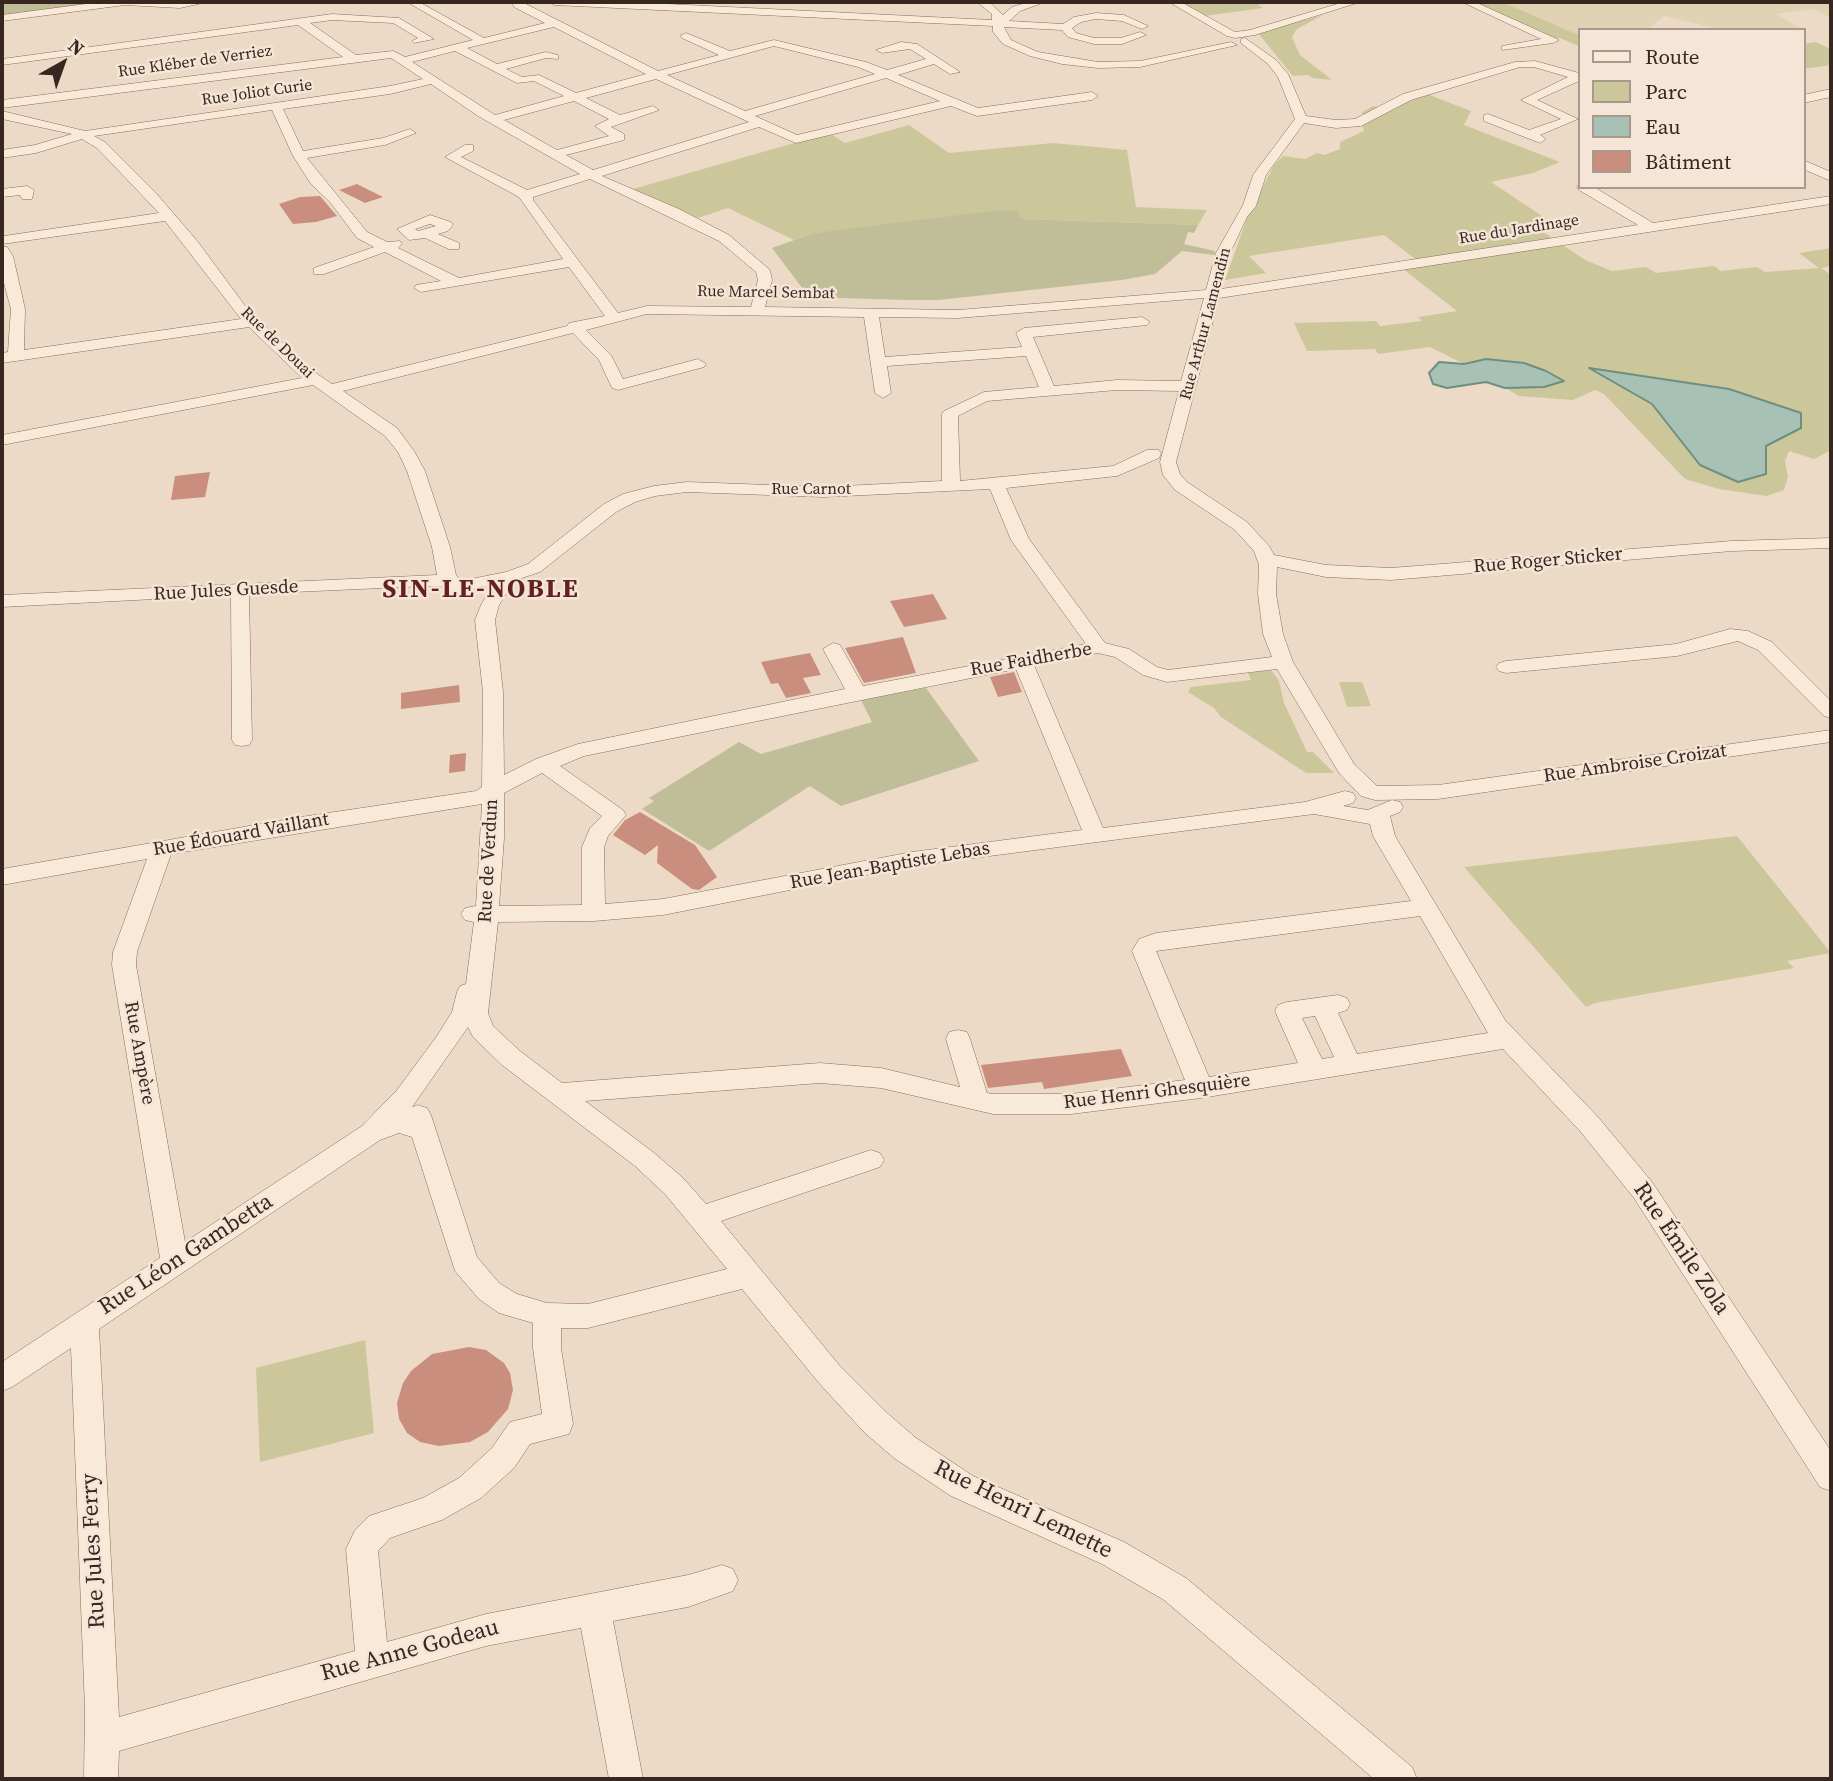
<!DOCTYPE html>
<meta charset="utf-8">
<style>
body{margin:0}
#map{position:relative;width:1833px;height:1781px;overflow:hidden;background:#eddac6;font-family:"Source Serif 4",serif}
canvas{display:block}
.frame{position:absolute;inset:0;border:4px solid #382720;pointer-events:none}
.legend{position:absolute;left:1578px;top:28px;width:228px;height:161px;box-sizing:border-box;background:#f4e5d6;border:2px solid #a9998d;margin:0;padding:9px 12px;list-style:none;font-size:21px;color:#382720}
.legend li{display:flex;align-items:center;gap:14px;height:35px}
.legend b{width:35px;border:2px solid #a9998d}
.north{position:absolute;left:28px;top:28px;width:70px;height:70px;-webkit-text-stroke:5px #f4e5d6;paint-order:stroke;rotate:40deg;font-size:19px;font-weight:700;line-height:28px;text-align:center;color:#382720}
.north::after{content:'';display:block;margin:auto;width:24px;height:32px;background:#382720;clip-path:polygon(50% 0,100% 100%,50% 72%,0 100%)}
</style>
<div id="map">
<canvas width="1833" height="1781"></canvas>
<div class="frame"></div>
<ul class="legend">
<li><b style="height:9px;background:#f8e9d9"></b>Route</li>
<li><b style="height:19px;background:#cbc79a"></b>Parc</li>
<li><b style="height:19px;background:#a7c1b4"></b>Eau</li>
<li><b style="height:19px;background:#c98e7e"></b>Bâtiment</li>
</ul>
<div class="north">N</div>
</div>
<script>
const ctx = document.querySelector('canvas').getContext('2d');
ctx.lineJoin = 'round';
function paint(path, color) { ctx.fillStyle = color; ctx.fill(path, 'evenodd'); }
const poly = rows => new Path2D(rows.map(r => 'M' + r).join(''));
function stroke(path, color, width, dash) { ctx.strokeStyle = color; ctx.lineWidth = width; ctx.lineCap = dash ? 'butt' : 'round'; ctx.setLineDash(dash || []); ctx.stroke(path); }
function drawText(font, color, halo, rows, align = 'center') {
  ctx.font = font + ' "Source Serif 4",serif'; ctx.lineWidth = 5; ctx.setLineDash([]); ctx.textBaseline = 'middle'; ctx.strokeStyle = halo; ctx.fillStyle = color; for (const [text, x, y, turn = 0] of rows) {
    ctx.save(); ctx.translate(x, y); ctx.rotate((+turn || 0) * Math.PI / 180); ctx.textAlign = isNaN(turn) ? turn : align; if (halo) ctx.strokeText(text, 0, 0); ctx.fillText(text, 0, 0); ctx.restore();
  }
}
paint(poly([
 [1502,2,1831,2,1831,18,1814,9,1776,14,1803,30,1721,30,1664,16,1646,30,1579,30,1579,35]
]), '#e2d2b4');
paint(poly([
 [1179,2,1277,2,1258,5,1263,8,1204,16],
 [1473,2,1502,2,1579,35,1579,46,1560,38,1556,38],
 [1323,15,1297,29,1292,37,1300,55,1332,80,1313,78,1308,75,1293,76,1258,33],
 [1815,42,1831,49,1831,65,1803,69,1803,44],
 [1419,91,1471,111,1464,125,1560,162,1533,173,1491,182,1557,226,1539,229,1585,260,1612,271,1646,267,1656,273,1714,266,1721,271,1757,267,1765,272,1819,268,1799,253,1831,248,1831,266,1821,268,1831,275,1831,450,1814,459,1789,451,1785,461,1788,476,1784,490,1767,496,1719,489,1685,479,1604,394,1595,390,1573,400,1519,396,1505,388,1544,387,1563,380,1546,371,1524,363,1486,359,1464,364,1430,347,1378,354,1375,349,1307,351,1294,323,1376,321,1380,326,1422,321,1418,317,1457,311,1403,269,1424,266,1384,235,1249,256,1266,273,1225,280,1247,218,1274,165,1283,156,1305,159,1317,153,1324,155,1340,149,1340,142,1364,131,1362,124,1370,119,1361,113,1373,106,1381,108],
 [1652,404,1738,482,1700,465],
 [909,125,949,153,1053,143,1127,150,1136,207,1207,210,1198,225,1022,219,1018,212,814,233,794,240,728,208,698,218,633,189,829,133,845,143],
 [1271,670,1279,681,1284,703,1307,752,1313,752,1334,773,1306,773,1221,717,1214,708,1188,692,1191,687,1251,680,1248,673],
 [1339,682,1362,682,1371,706,1347,707],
 [1737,836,1831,953,1787,961,1794,968,1595,1003,1586,1007,1464,867],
 [365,1340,374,1433,260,1462,256,1368]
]), '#cbc79a');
paint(poly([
 [2,2,107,2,2,17],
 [1001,210,1018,212,1022,219,1198,225,1194,233,1188,232,1184,244,1215,251,1214,255,1182,251,1155,274,1122,280,939,300,905,300,809,297,772,248,814,233],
 [926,688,979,761,841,806,810,786,709,851,642,809,654,801,649,798,739,742,761,754,872,722,861,700]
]), '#c0bd99');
const water = poly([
 [1486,359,1524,363,1546,371,1564,381,1544,387,1505,388,1486,382,1447,388,1433,384,1429,373,1439,362,1464,364,1486,359],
 [1589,368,1729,389,1801,413,1801,428,1766,446,1766,474,1738,482,1700,465,1652,404,1589,368]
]);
paint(water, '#a7c1b4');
stroke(water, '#6e8f80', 2);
paint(poly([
 [357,184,383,197,365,203,339,190],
 [320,196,337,216,316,222,293,224,279,204,300,197],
 [210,472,205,497,171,500,175,476],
 [933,594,947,619,904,627,890,601],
 [903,637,916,673,864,683,845,648],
 [810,653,821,675,803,678,811,693,786,698,778,683,771,684,761,662],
 [1014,672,1022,692,998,697,990,677],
 [459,685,460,702,401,709,401,693],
 [466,753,465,771,449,773,450,755],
 [640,812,695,845,717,877,699,890,692,889,657,863,658,845,645,855,613,835,625,820],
 [1121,1049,1132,1076,1044,1089,1042,1082,988,1088,981,1065],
 [469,1347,486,1350,504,1363,510,1373,513,1390,508,1409,488,1432,470,1442,439,1446,420,1442,407,1433,399,1419,397,1403,403,1383,411,1371,432,1354]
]), '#c98e7e');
const minor = poly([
 [101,2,207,2,180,8,125,5,2,21,2,15,101,2],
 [407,2,419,2,484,38,545,23,514,7,512,2,522,2,658,71,719,55,682,38,680,36,686,33,730,51,774,40,866,62,887,70,926,59,910,49,882,53,876,50,901,42,917,44,960,72,950,74,934,64,898,75,978,108,1092,92,1098,96,1092,100,977,116,951,106,796,143,759,127,602,176,679,209,729,235,770,270,772,280,765,307,958,310,1206,290,1216,253,1243,205,1253,175,1295,119,1278,77,1268,64,1241,43,1241,39,1245,38,1276,60,1288,74,1306,116,1336,120,1355,119,1403,94,1515,62,1535,61,1579,73,1579,81,1537,100,1578,119,1540,135,1546,139,1540,143,1484,121,1484,115,1488,114,1529,130,1561,119,1521,100,1568,77,1534,67,1520,67,1411,100,1361,126,1336,128,1304,123,1266,175,1256,206,1247,217,1230,253,1221,289,1638,225,1579,190,1577,187,1579,184,1579,187,1594,187,1653,223,1831,196,1831,204,1219,298,1176,462,1180,474,1187,482,1247,522,1269,546,1274,555,1326,565,1391,568,1732,541,1831,538,1831,548,1732,551,1391,580,1326,577,1277,567,1276,594,1283,634,1293,662,1354,764,1377,786,1438,785,1831,730,1831,742,1438,799,1375,800,1361,796,1339,773,1277,669,1167,682,1143,675,1115,657,1098,653,1034,665,1103,828,1305,802,1345,791,1353,793,1356,798,1353,803,1343,806,1368,810,1392,800,1400,802,1403,807,1400,812,1390,816,1395,836,1505,1020,1598,1117,1652,1182,1831,1451,1831,1491,1820,1487,1634,1198,1580,1131,1503,1049,1201,1098,1071,1114,993,1114,881,1088,820,1083,585,1101,653,1152,683,1178,706,1204,871,1150,880,1153,884,1160,880,1167,721,1221,839,1365,887,1413,916,1438,973,1476,1124,1542,1186,1578,1412,1767,1417,1779,1374,1779,1164,1600,1102,1564,951,1496,894,1458,865,1433,819,1383,742,1289,588,1328,561,1328,561,1348,573,1424,569,1434,530,1444,514,1468,481,1498,442,1520,390,1538,378,1551,387,1642,486,1614,688,1575,722,1565,733,1569,738,1580,733,1591,688,1607,613,1621,643,1779,609,1779,581,1628,486,1646,119,1751,118,1779,84,1779,85,1709,71,1348,12,1387,2,1391,2,1362,160,1258,112,965,113,952,147,859,2,885,2,869,301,817,476,791,482,787,483,692,475,620,481,605,491,588,483,586,475,588,469,596,462,598,455,596,447,587,427,586,249,594,252,740,249,745,242,746,235,745,232,740,231,595,2,607,2,595,437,575,432,547,407,471,398,452,385,436,313,385,2,445,2,435,302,378,249,327,2,363,2,353,8,352,11,309,2,276,2,246,7,247,13,256,25,309,24,350,241,319,165,221,2,244,4,236,159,213,97,148,82,139,36,153,2,158,2,150,35,145,72,134,2,119,2,111,85,131,390,86,423,79,391,58,2,108,2,100,343,57,298,25,2,65,2,59,332,14,399,18,434,39,414,43,412,41,418,38,393,23,332,20,310,23,356,55,393,51,405,57,473,40,407,2],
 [554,27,642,72,646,74,576,93,539,75,522,77,506,69,546,58,558,59,558,55,546,52,497,64,467,48,554,27],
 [774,46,858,67,875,74,745,111,667,75,774,46],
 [455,51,517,83,534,81,564,96,495,115,412,62,455,51],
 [886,78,940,101,797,135,755,116,886,78],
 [656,79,749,122,593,170,566,155,624,140,624,134,611,127,659,110,653,106,620,115,586,98,656,79],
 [431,84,478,116,580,174,527,190,461,157,473,151,473,145,465,145,445,157,519,197,563,259,459,278,398,248,402,244,400,241,387,242,367,232,307,158,385,145,416,133,410,129,383,138,303,151,283,109,390,94,431,84],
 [574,101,609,119,595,126,609,136,557,150,504,120,574,101],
 [272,110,293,156,311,184,330,202,357,238,374,247,314,268,314,274,324,274,385,252,441,281,416,285,414,288,421,292,569,267,605,316,569,323,567,326,332,384,307,367,246,307,198,242,156,193,105,142,94,136,272,110],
 [590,179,719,241,756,272,758,280,751,307,647,306,618,313,533,200,533,197,590,179],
 [1204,298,1181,381,1117,380,1054,386,1033,337,1147,325,1150,322,1142,317,1024,328,1016,333,1022,347,885,357,879,317,958,318,1204,298],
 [647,314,864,317,875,393,883,398,891,393,887,366,1026,356,1039,387,984,392,944,411,942,414,942,481,824,487,687,482,654,486,623,494,604,504,528,564,506,572,461,581,456,575,450,547,425,471,414,451,397,428,343,391,573,333,599,360,612,388,618,390,704,367,706,364,698,359,623,379,611,355,586,330,647,314],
 [1117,390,1179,391,1160,462,1163,475,1175,490,1235,530,1254,551,1259,565,1258,594,1263,634,1272,657,1168,670,1157,667,1129,649,1105,643,1029,539,1006,488,1117,476,1159,458,1161,454,1159,450,1147,450,1113,466,960,481,958,416,987,401,1117,390],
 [990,489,1011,540,1086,644,863,686,840,645,833,643,823,649,845,689,578,744,536,759,504,775,503,692,495,620,499,605,510,588,507,583,540,572,616,512,635,502,655,496,687,492,824,497,990,489],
 [1016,669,1082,830,912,852,663,899,605,904,604,847,608,836,626,815,623,810,560,766,584,756,1016,669],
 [542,773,602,816,590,828,582,847,582,905,499,906,504,838,504,793,542,773],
 [482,804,476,906,465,908,461,914,465,920,474,922,466,984,460,986,457,992,452,1012,437,1036,397,1090,362,1126,185,1242,136,965,137,952,171,854,482,804],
 [1314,814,1370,824,1373,836,1411,901,1156,933,1139,939,1132,951,1185,1080,1071,1094,993,1094,987,1093,970,1039,967,1032,958,1030,949,1032,946,1039,960,1087,881,1068,820,1063,562,1083,520,1051,493,1026,488,1013,498,922,594,921,663,915,912,866,1314,814],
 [1420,916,1488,1033,1357,1054,1338,1013,1347,1010,1350,1004,1347,998,1338,995,1287,1002,1278,1005,1275,1011,1298,1063,1209,1077,1156,951,1420,916],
 [1315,1016,1334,1057,1322,1059,1302,1018,1315,1016],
 [468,1027,473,1037,502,1065,635,1166,665,1194,727,1269,588,1304,547,1303,517,1294,499,1283,477,1257,431,1115,427,1108,418,1105,412,1107,468,1027],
 [399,1133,412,1137,455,1271,479,1299,499,1313,533,1323,533,1348,542,1414,510,1422,492,1448,459,1478,423,1498,369,1516,355,1530,346,1549,355,1651,119,1717,99,1329,380,1140,399,1133],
 [549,2,627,2,992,20,992,14,977,2,989,2,1003,15,1012,7,1029,2,1045,2,1020,11,1009,21,1063,24,1074,17,1096,13,1124,15,1148,26,1142,29,1122,21,1096,19,1081,22,1072,28,1076,33,1094,38,1121,38,1140,32,1146,35,1122,44,1094,44,1068,37,1062,30,1004,27,1011,40,1038,52,1098,62,1140,61,1231,42,1237,45,1140,67,1098,68,1062,64,1030,56,1003,44,993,32,993,26,554,5,549,2],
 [1169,2,1181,2,1235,32,1250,30,1344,2,1360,2,1255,35,1235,38,1227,36,1169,2],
 [1462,2,1475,2,1559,40,1553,43,1502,50,1502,46,1541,39,1462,2],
 [1831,89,1831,97,1803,103,1803,95,1831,89],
 [1803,160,1831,172,1831,181,1803,169,1803,160],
 [27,186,34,190,32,199,22,199,20,195,2,197,2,189,27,186],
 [430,215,451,222,453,225,448,231,438,234,459,243,459,249,449,249,425,238,409,240,397,229,430,215],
 [430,224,436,226,418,231,415,229,430,224],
 [1730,629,1748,631,1772,642,1831,701,1831,718,1824,716,1758,650,1738,641,1677,656,1506,673,1499,671,1496,667,1499,663,1506,661,1676,644,1730,629]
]);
stroke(minor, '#886b5c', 1);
paint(minor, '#f8e9d9');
drawText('16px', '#382720', '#f4e5d6', [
 ["Rue Kléber de Verriez",195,62,-8],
 ["Rue Joliot Curie",257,93,-8],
 ["Rue du Jardinage",1519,230,-9],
 ["Rue Marcel Sembat",766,293,1],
 ["Rue Arthur Lamendin",1206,324,-75],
 ["Rue de Douai",277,343,44],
 ["Rue Carnot",811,490]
]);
drawText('19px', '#382720', '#f4e5d6', [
 ["Rue Roger Sticker",1548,561,-5],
 ["Rue Jules Guesde",226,591,-3],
 ["Rue Faidherbe",1031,660,-10],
 ["Rue Ambroise Croizat",1635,764,-8],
 ["Rue Édouard Vaillant",241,835,-10],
 ["Rue de Verdun",489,861,-87],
 ["Rue Jean-Baptiste Lebas",890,866,-10],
 ["Rue Ampère",139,1053,80],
 ["Rue Henri Ghesquière",1157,1092,-7]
]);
drawText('23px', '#382720', '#f4e5d6', [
 ["Rue Émile Zola",1681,1249,56],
 ["Rue Léon Gambetta",186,1255,-33],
 ["Rue Henri Lemette",1023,1510,26],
 ["Rue Jules Ferry",94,1551,-93],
 ["Rue Anne Godeau",410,1651,-15]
]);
ctx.letterSpacing = '2px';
drawText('bold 26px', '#632121', '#f4e5d6', [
 ["SIN-LE-NOBLE",481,590]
]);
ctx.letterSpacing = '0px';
</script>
